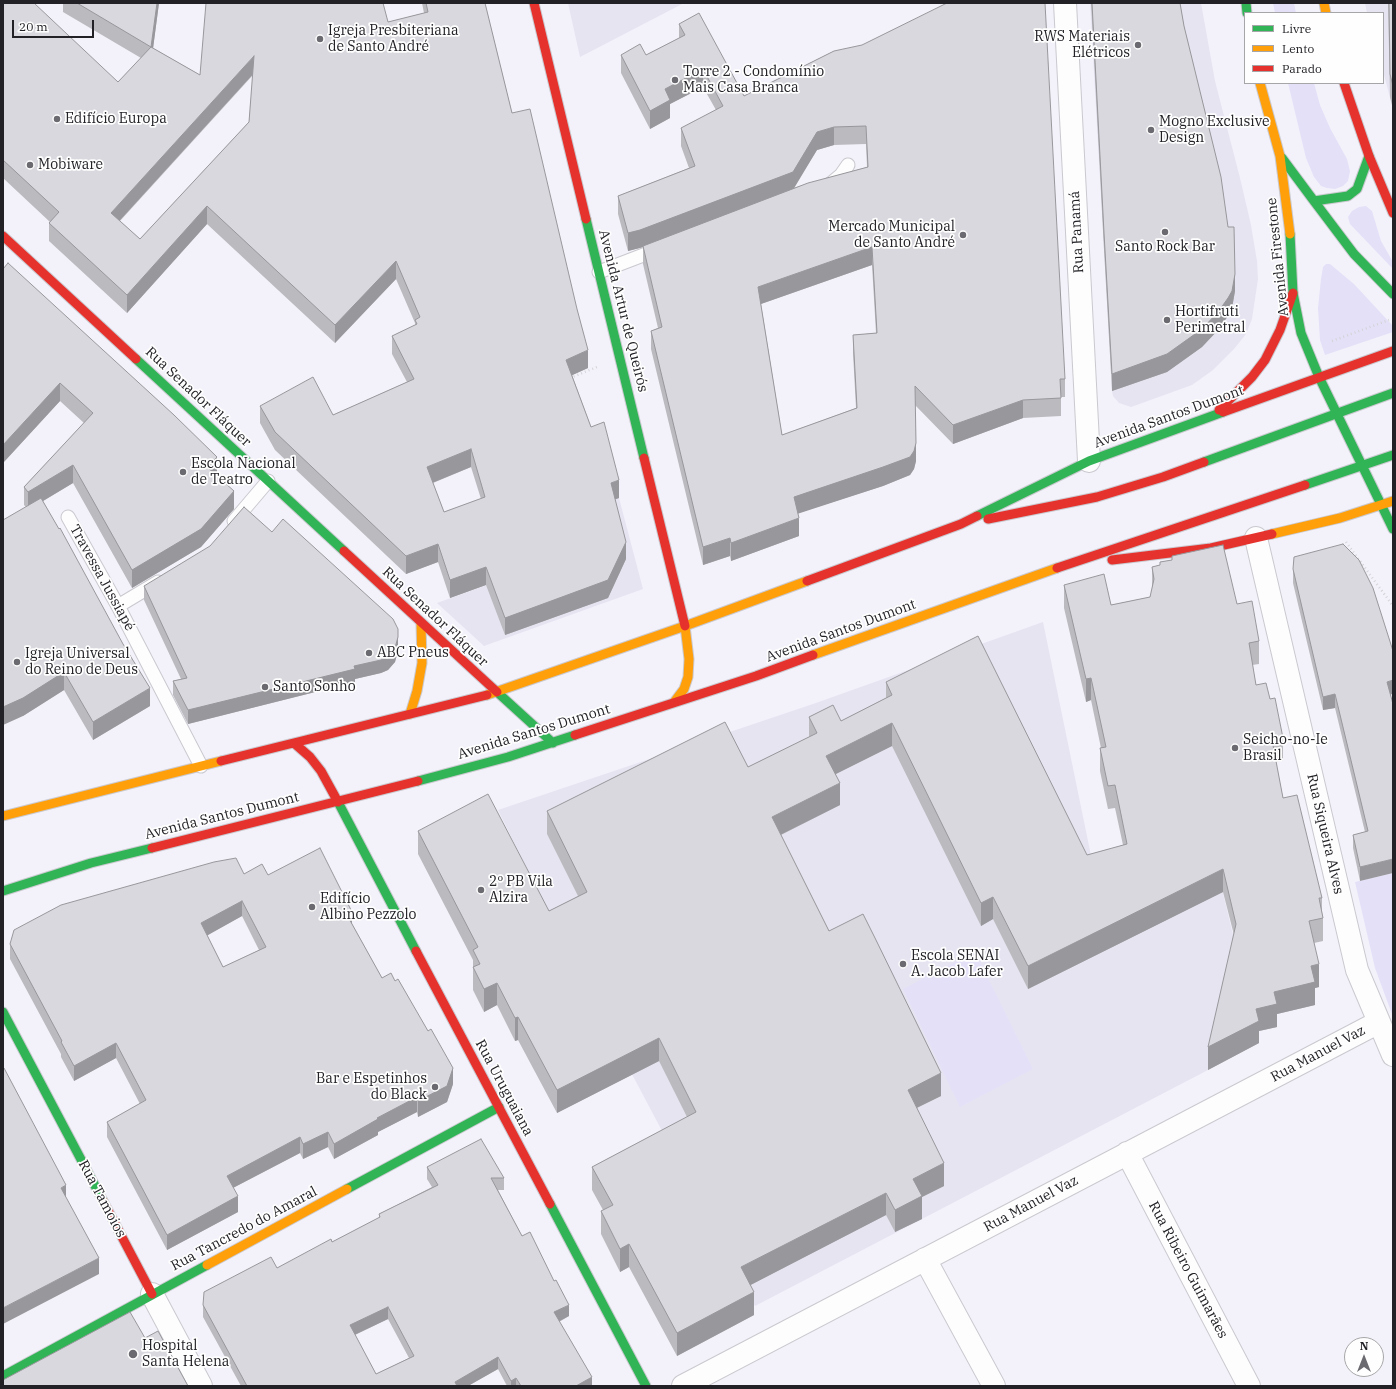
<!DOCTYPE html>
<meta charset="utf-8">
<style>
body{margin:0}
#map{position:relative;width:1396px;height:1389px;overflow:hidden;background:#f3f2fa;font-family:"IBM Plex Serif",serif}
canvas{display:block}
.frame{position:absolute;inset:0;border:4px solid #222126;pointer-events:none}
.legend{position:absolute;left:1244px;top:12px;width:140px;height:72px;box-sizing:border-box;background:#fefefe;border:1px solid #a6a6a8;margin:0;padding:5px 7px;list-style:none;font-size:12px;color:#222126}
.legend li{display:flex;align-items:center;gap:8px;height:20px}
.legend b{width:20px;border:1px solid #a6a6a8}
.north{position:absolute;left:1344px;top:1337px;width:40px;height:40px;box-sizing:border-box;background:#fefefe;border:1px solid #a6a6a8;border-radius:50%;rotate:0deg;font-size:11px;font-weight:700;line-height:16px;text-align:center;color:#222126}
.north::after{content:'';display:block;margin:auto;width:14px;height:18px;background:#6b6a70;clip-path:polygon(50% 0,100% 100%,50% 72%,0 100%)}
.scale{position:absolute;left:12px;top:20px;width:82px;height:18px;box-sizing:border-box;border:2px solid #222126;border-top:0;padding-left:5px;font-size:12px;line-height:14px;white-space:nowrap;color:#222126;-webkit-text-stroke:3px #fefefe;paint-order:stroke}
</style>
<div id="map">
<canvas width="1396" height="1389"></canvas>
<div class="frame"></div>
<ul class="legend">
<li><b style="height:5px;background:#30b455"></b>Livre</li>
<li><b style="height:5px;background:#ff9f0a"></b>Lento</li>
<li><b style="height:5px;background:#e5322d"></b>Parado</li>
</ul>
<div class="north">N</div>
<div class="scale">20 m</div>
</div>
<script>
const ctx = document.querySelector('canvas').getContext('2d');
ctx.lineJoin = 'round';
function paint(path, color) { ctx.fillStyle = color; ctx.fill(path, 'evenodd'); }
const poly = rows => new Path2D(rows.map(r => 'M' + r).join(''));
function stroke(path, color, width, dash) { ctx.strokeStyle = color; ctx.lineWidth = width; ctx.lineCap = dash ? 'butt' : 'round'; ctx.setLineDash(dash || []); ctx.stroke(path); }
function drawText(font, color, halo, rows, align = 'center') {
  ctx.font = font + ' "IBM Plex Serif",serif'; ctx.lineWidth = 3.5; ctx.setLineDash([]); ctx.textBaseline = 'middle'; ctx.strokeStyle = halo; ctx.fillStyle = color; for (const [text, x, y, turn = 0] of rows) {
    ctx.save(); ctx.translate(x, y); ctx.rotate((+turn || 0) * Math.PI / 180); ctx.textAlign = isNaN(turn) ? turn : align; if (halo) ctx.strokeText(text, 0, 0); ctx.fillText(text, 0, 0); ctx.restore();
  }
}
paint(poly([
 [568,3,684,3,580,57],
 [1090,3,1201,3,1215,81,1240,178,1251,225,1257,261,1258,279,1252,319,1246,334,1234,349,1213,370,1192,385,1131,407,1119,403,1113,396,1112,391],
 [1365,3,1393,3,1393,109,1383,71,1383,13,1367,13],
 [619,498,643,589,484,646,437,603,537,567,571,516],
 [1043,622,1095,875,1222,889,1236,947,1208,1070,755,1306,574,965,498,810,813,704]
]), '#e7e4f2');
paint(poly([
 [1273,3,1294,3,1296,13,1275,13],
 [1288,83,1314,83,1320,105,1330,128,1347,159,1350,171,1348,181,1343,186,1335,189,1327,188,1321,186,1314,177,1306,158],
 [1366,206,1372,211,1381,241,1393,262,1393,269,1350,224,1348,217,1352,211,1359,207],
 [1326,264,1330,264,1354,284,1393,326,1393,332,1325,355,1320,340,1318,308,1321,279,1323,267],
 [1393,873,1393,1017,1375,968,1355,882],
 [975,952,1033,1069,960,1107,903,989]
]), '#e4e0f8');
const lane = poly([
 [829,185,841,175,848,165],
 [599,272,659,249],
 [68,517,118,606,201,766],
 [234,521,268,481],
 [118,606,158,582]
]);
const street = poly([
 [1065,3,1089,461],
 [1256,538,1357,970,1393,1055],
 [1127,1153,1249,1386],
 [925,1259,994,1386],
 [152,1294,201,1386],
 [683,1386,1379,1022]
]);
const fast = poly([
 [1246,3,1247,13],
 [1282,158,1314,201,1348,196,1357,189,1369,156],
 [1314,201,1354,254,1393,294],
 [586,219,644,458],
 [1290,234,1293,293,1301,333,1319,377,1393,529],
 [136,359,344,551],
 [1204,462,1393,393],
 [1305,485,1393,455],
 [977,516,1089,461,1223,412],
 [497,692,553,743],
 [418,781,508,757,575,735],
 [338,802,416,951],
 [3,891,91,863,152,848],
 [3,1012,103,1201],
 [347,1189,499,1107],
 [550,1204,646,1386],
 [3,1376,207,1265]
]);
const slow = poly([
 [1324,3,1326,13],
 [1260,83,1280,156,1290,234],
 [1272,534,1340,518,1393,501],
 [813,655,1057,568],
 [487,695,685,626,807,581],
 [675,701,684,689,688,677,689,659,685,626],
 [410,714,417,691,422,663,421,623],
 [3,816,221,761],
 [207,1265,347,1189]
]);
const jam = poly([
 [534,3,586,219],
 [1344,83,1369,156,1393,213],
 [3,236,136,359],
 [1219,410,1252,377,1265,360,1280,330,1293,293],
 [1223,412,1393,351],
 [644,458,685,626],
 [988,519,1097,497,1163,477,1204,462],
 [344,551,497,692],
 [1112,560,1211,548,1272,534],
 [1057,568,1305,485],
 [807,581,961,524,977,516],
 [575,735,756,676,813,655],
 [294,743,310,757,321,771,338,802],
 [221,761,487,695],
 [152,848,418,781],
 [416,951,550,1204],
 [103,1201,152,1294]
]);
stroke(lane, '#cac9cf', 15);
stroke(street, '#cac9cf', 24);
stroke(fast, '#cac9cf', 11);
stroke(slow, '#cac9cf', 11);
stroke(jam, '#cac9cf', 11);
stroke(poly([
 [1332,341,1389,320],
 [570,378,597,367],
 [1346,542,1393,606]
]), '#d4d3d6', 2.5, [1, 3]);
stroke(lane, '#fdfdfe', 13);
stroke(street, '#fdfdfe', 22);
stroke(fast, '#30b455', 9);
stroke(slow, '#ff9f0a', 9);
stroke(jam, '#e5322d', 9);
paint(poly([
 [3,3,118,82,141,58,63,12,63,3,159,3,153,48,200,75,388,22,424,13,422,3,485,3,512,113,588,368,572,375,591,427,619,498,615,499,626,559,608,598,505,635,486,585,450,598,438,562,406,574,275,450,260,423,260,406,333,415,407,382,392,354,392,336,415,325,415,323,396,279,335,343,207,224,127,313,49,241,49,223,50,222,3,178],
 [253,75,249,122,140,239,120,221],
 [471,467,481,499,444,512,433,483],
 [1091,3,1180,3,1184,26,1235,291,1232,308,1228,316,1218,330,1202,347,1167,372,1112,391,1104,250],
 [1388,3,1393,3,1393,109,1390,97],
 [679,24,744,96,834,51,1065,379,1065,397,1061,397,1061,416,1023,418,953,444,915,405,916,461,914,469,910,475,883,486,798,513,799,536,731,561,730,556,703,565,651,349,651,331,658,328,643,264,643,247,628,251,618,214,618,196,689,168,681,146,681,128,716,110,703,87,670,104,670,118,650,129,621,73,621,55,646,55,679,38],
 [866,144,867,167,793,188,817,150,834,145],
 [872,265,876,333,853,335,853,353,856,408,782,435,761,304],
 [3,269,217,475,234,509,201,547,132,588,73,483,43,501,150,706,93,740,64,690,23,716,26,507,24,505,24,487,84,423,60,401,3,463],
 [1172,556,1237,604,1259,641,1259,664,1252,665,1256,685,1270,699,1283,738,1283,761,1276,762,1283,798,1322,898,1322,912,1323,918,1323,941,1314,943,1319,987,1315,988,1315,1005,1277,1014,1277,1027,1259,1031,1259,1043,1208,1070,1234,935,1223,892,1028,989,993,919,981,926,892,746,835,774,840,805,781,835,829,931,941,1096,917,1108,944,1186,922,1197,922,1219,895,1232,886,1215,750,1285,754,1315,677,1356,629,1267,620,1272,601,1234,601,1211,603,1210,592,1190,592,1167,687,1117,659,1061,557,1113,518,1040,515,1041,497,1005,484,1012,473,990,473,960,418,854,418,831,549,911,578,896,547,834,547,811,748,767,809,737,809,717,841,721,886,698,886,682,1087,855,1123,845,1115,808,1108,809,1100,771,1100,748,1101,748,1091,700,1086,702,1064,608,1064,585,1111,605,1150,597,1152,590,1152,567,1160,565,1160,562,1172,560],
 [1293,569,1391,695,1360,881,1353,848,1353,835,1365,832,1335,708,1323,710,1293,583],
 [144,586,398,651,395,662,388,670,381,673,355,679,355,682,188,724,173,695,173,681,181,679,144,600],
 [244,874,268,875,352,924,382,978,395,981,453,1084,447,1102,418,1117,417,1112,378,1132,378,1135,334,1159,328,1147,303,1159,300,1153,233,1188,238,1212,167,1250,107,1137,107,1122,140,1104,116,1058,74,1081,61,1057,61,1054,10,959,10,944],
 [242,916,259,950,223,967,207,935],
 [427,1167,504,1178,504,1190,498,1190,522,1236,569,1316,559,1322,592,1386,507,1386,498,1369,468,1386,241,1386,203,1317,203,1305,277,1268,332,1242,379,1218,379,1214,432,1187,427,1179],
 [388,1319,409,1358,376,1374,355,1335]
]), '#bbbabf');
paint(poly([
 [157,3,159,3,151,64,151,47],
 [254,56,254,73,111,230,111,213],
 [703,69,703,87,670,104,670,118,650,129,650,111,665,89],
 [834,127,834,145,817,150,793,190,640,248,628,251,628,233,817,132],
 [207,206,207,224,127,313,127,295],
 [872,247,872,265,758,305,758,287],
 [396,261,396,279,335,343,335,325],
 [1235,274,1235,291,1232,308,1228,316,1218,330,1202,347,1167,372,1112,391,1112,374],
 [588,350,588,368,566,378,566,360],
 [60,383,60,401,3,463,3,445],
 [1023,400,1023,418,953,444,953,425],
 [916,443,916,461,914,469,910,475,883,486,794,515,794,497],
 [471,449,471,467,427,485,427,467],
 [217,457,217,475,207,485,207,467],
 [73,465,73,483,28,510,28,492],
 [619,480,619,498,611,501,611,483],
 [234,491,234,509,201,547,132,588,132,570],
 [799,518,799,536,731,561,731,543],
 [730,538,730,556,703,565,703,547],
 [626,542,626,559,608,598,505,635,505,618],
 [438,544,438,562,406,574,406,556],
 [486,567,486,585,450,598,450,580],
 [398,637,398,651,395,662,388,670,381,673,355,679,355,682,188,724,188,710,354,666],
 [64,672,64,690,23,716,3,725,3,707],
 [1091,678,1091,700,1086,702,1086,679],
 [1393,680,1393,694,1387,695,1387,682],
 [150,688,150,706,93,740,93,722],
 [1335,694,1335,708,1323,710,1323,697],
 [892,723,892,746,826,779,826,756],
 [840,783,840,805,772,839,772,817],
 [1393,859,1393,873,1360,881,1360,867],
 [1223,869,1223,892,1028,989,1028,966],
 [993,897,993,919,981,926,981,903],
 [242,901,242,916,201,939,201,923],
 [352,912,352,927,347,915],
 [1319,964,1319,987,1315,988,1315,1005,1277,1014,1277,1027,1259,1031,1259,1043,1208,1070,1208,1047,1256,1009,1274,992,1311,966],
 [497,983,497,1005,484,1012,484,989],
 [518,1017,518,1040,515,1041,515,1018],
 [659,1038,659,1061,557,1113,557,1090],
 [116,1043,116,1058,74,1081,74,1066],
 [453,1068,453,1084,447,1102,418,1117,418,1101],
 [941,1073,941,1096,908,1112,908,1090],
 [417,1097,417,1112,378,1132,378,1135,334,1159,334,1144,377,1118],
 [328,1132,328,1147,303,1159,303,1144],
 [300,1137,300,1153,227,1191,227,1176],
 [944,1163,944,1186,922,1197,922,1219,895,1232,895,1210,913,1179],
 [66,1185,66,1201,61,1188],
 [886,1193,886,1215,741,1290,741,1267],
 [238,1196,238,1212,167,1250,167,1235],
 [629,1244,629,1267,620,1272,620,1249],
 [99,1258,99,1274,3,1324,3,1308],
 [754,1292,754,1315,677,1356,677,1333],
 [569,1305,569,1316,554,1324,554,1312],
 [388,1307,388,1319,350,1337,350,1325],
 [498,1357,498,1369,468,1386,455,1386,455,1382],
 [592,1377,592,1386,576,1386],
 [516,1378,516,1386,511,1386,511,1381]
]), '#98979b');
const building = poly([
 [3,3,34,3,118,82,151,47,200,75,206,3,383,3,388,22,428,12,426,3,485,3,512,113,530,109,577,309,588,350,566,360,591,427,604,422,619,480,611,483,626,542,608,580,505,618,486,567,450,580,438,544,406,556,275,432,260,406,313,377,333,415,414,379,392,336,417,324,415,320,420,317,396,261,335,325,207,206,127,295,49,223,59,212,3,160,3,3],
 [254,56,249,122,140,239,111,213,254,56],
 [471,449,485,497,444,512,427,467,471,449],
 [77,3,157,3,151,47,77,3],
 [947,3,1045,3,1065,379,1060,379,1061,398,1023,400,953,425,915,386,916,443,914,451,910,457,883,467,794,497,799,518,731,543,730,538,703,547,651,331,662,327,643,246,808,183,868,167,866,126,834,127,817,132,793,172,640,230,628,233,618,196,695,166,681,128,723,106,703,69,665,89,670,100,650,111,621,55,640,44,646,55,685,35,679,24,699,13,744,96,834,51,862,45,947,3],
 [872,247,877,333,853,335,857,408,782,435,758,287,872,247],
 [1092,3,1180,3,1184,26,1221,177,1228,227,1234,227,1235,274,1232,291,1228,298,1218,312,1202,329,1167,354,1112,374,1104,233,1092,3],
 [1389,3,1393,3,1393,86,1390,74,1389,3],
 [8,263,174,415,217,457,207,467,234,491,201,529,132,570,73,465,28,492,24,487,93,413,60,383,3,445,3,269,8,263],
 [41,498,59,529,60,528,123,644,150,688,93,722,64,672,23,698,3,707,3,520,41,498],
 [244,507,272,532,283,519,393,619,398,629,398,637,395,648,388,656,381,660,354,666,355,669,188,710,173,681,187,678,144,586,210,546,244,507],
 [1343,544,1359,560,1373,588,1393,651,1393,680,1387,682,1393,704,1393,859,1360,867,1353,835,1368,831,1335,694,1323,697,1293,569,1294,557,1343,544],
 [1223,545,1237,604,1252,601,1259,641,1249,643,1256,685,1266,683,1270,699,1275,698,1283,738,1272,740,1283,798,1297,795,1322,898,1319,898,1323,918,1309,921,1319,964,1311,966,1315,982,1274,992,1277,1004,1256,1009,1259,1021,1208,1047,1236,924,1223,869,1028,966,993,897,981,903,892,723,826,756,840,783,772,817,829,931,863,914,875,938,941,1073,908,1090,944,1163,913,1179,922,1196,895,1210,886,1193,741,1267,754,1292,677,1333,629,1244,620,1249,601,1211,613,1205,592,1167,696,1112,659,1038,557,1090,518,1017,515,1018,497,983,484,989,473,967,480,964,473,950,478,947,418,831,488,794,549,911,587,892,547,811,725,722,748,767,817,733,809,717,833,705,841,721,892,695,886,682,978,636,1087,855,1127,844,1115,785,1108,786,1100,748,1106,747,1091,678,1086,679,1064,585,1104,574,1111,605,1150,597,1154,579,1152,567,1160,565,1160,562,1172,560,1172,556,1223,545],
 [320,848,352,912,347,915,382,978,391,973,395,981,398,979,428,1031,431,1029,453,1068,447,1086,418,1101,417,1097,377,1118,378,1119,334,1144,328,1132,303,1144,300,1137,227,1176,238,1196,167,1235,107,1122,146,1100,116,1043,74,1066,61,1042,62,1041,10,944,14,930,61,905,214,862,236,858,244,874,262,864,268,875,320,848],
 [242,901,266,947,223,967,201,923,242,901],
 [3,1068,4,1068,66,1185,61,1188,99,1258,3,1308,3,1068],
 [481,1139,504,1178,491,1178,522,1236,530,1232,554,1281,556,1280,569,1305,554,1312,592,1377,576,1386,521,1386,516,1378,511,1381,498,1357,455,1382,457,1386,247,1386,203,1305,204,1292,271,1257,277,1268,331,1239,332,1242,380,1217,379,1214,438,1185,427,1167,481,1139],
 [388,1307,414,1356,376,1374,350,1325,388,1307],
 [130,1312,145,1338,158,1331,188,1386,3,1386,3,1380,130,1312]
]);
paint(building, '#d9d8de');
stroke(building, '#98979b', 1);
for (const [x, y, r, color] of [
 [320,39,4,"#6b6a70"],
 [1138,45,4,"#6b6a70"],
 [675,80,4,"#6b6a70"],
 [57,119,4,"#6b6a70"],
 [1151,130,4,"#6b6a70"],
 [30,165,4,"#6b6a70"],
 [1165,232,4,"#6b6a70"],
 [963,235,4,"#6b6a70"],
 [1167,320,4,"#6b6a70"],
 [183,472,4,"#6b6a70"],
 [369,653,4,"#6b6a70"],
 [17,662,4,"#6b6a70"],
 [265,687,4,"#6b6a70"],
 [1235,748,4,"#6b6a70"],
 [481,890,4,"#6b6a70"],
 [312,907,4,"#6b6a70"],
 [903,964,4,"#6b6a70"],
 [435,1087,4,"#6b6a70"],
 [133,1354,5,"#6b6a70"]
]) { const dot = new Path2D(); dot.arc(x, y, r, 0, 2 * Math.PI); ctx.fillStyle = color; ctx.fill(dot); stroke(dot, '#fefefe', 1.5); }
drawText('14px', '#222126', '#fefefe', [
 ["Igreja Presbiteriana",328,31],
 ["de Santo André",328,47],
 ["RWS Materiais",1130,37,"right"],
 ["Elétricos",1130,53,"right"],
 ["Torre 2 - Condomínio",683,72],
 ["Mais Casa Branca",683,88],
 ["Edifício Europa",65,119],
 ["Mogno Exclusive",1159,122],
 ["Design",1159,138],
 ["Mobiware",38,165],
 ["Mercado Municipal",955,227,"right"],
 ["de Santo André",955,243,"right"],
 ["Santo Rock Bar",1165,247,"center"],
 ["Hortifruti",1175,312],
 ["Perimetral",1175,328],
 ["Escola Nacional",191,464],
 ["de Teatro",191,480],
 ["ABC Pneus",377,653],
 ["Igreja Universal",25,654],
 ["do Reino de Deus",25,670],
 ["Santo Sonho",273,687],
 ["Seicho-no-Ie",1243,740],
 ["Brasil",1243,756],
 ["2º PB Vila",489,882],
 ["Alzira",489,898],
 ["Edifício",320,899],
 ["Albino Pezzolo",320,915],
 ["Escola SENAI",911,956],
 ["A. Jacob Lafer",911,972],
 ["Bar e Espetinhos",427,1079,"right"],
 ["do Black",427,1095,"right"],
 ["Hospital",142,1346],
 ["Santa Helena",142,1362]
], 'left');
drawText('14px', '#222126', '#fefefe', [
 ["Rua Panamá",1077,232,-93],
 ["Avenida Firestone",1278,257,-96],
 ["Avenida Artur de Queirós",623,311,76],
 ["Rua Senador Fláquer",198,397,43],
 ["Avenida Santos Dumont",1169,417,-20],
 ["Travessa Jussiapé",102,578,61],
 ["Rua Senador Fláquer",435,617,43],
 ["Avenida Santos Dumont",841,631,-20],
 ["Avenida Santos Dumont",534,732,-17],
 ["Avenida Santos Dumont",222,816,-14],
 ["Rua Siqueira Alves",1325,834,77],
 ["Rua Manuel Vaz",1318,1054,-28],
 ["Rua Uruguaiana",504,1088,62],
 ["Rua Tamoios",102,1199,62],
 ["Rua Manuel Vaz",1031,1204,-28],
 ["Rua Tancredo do Amaral",244,1229,-28],
 ["Rua Ribeiro Guimarães",1188,1270,62]
]);
</script>
